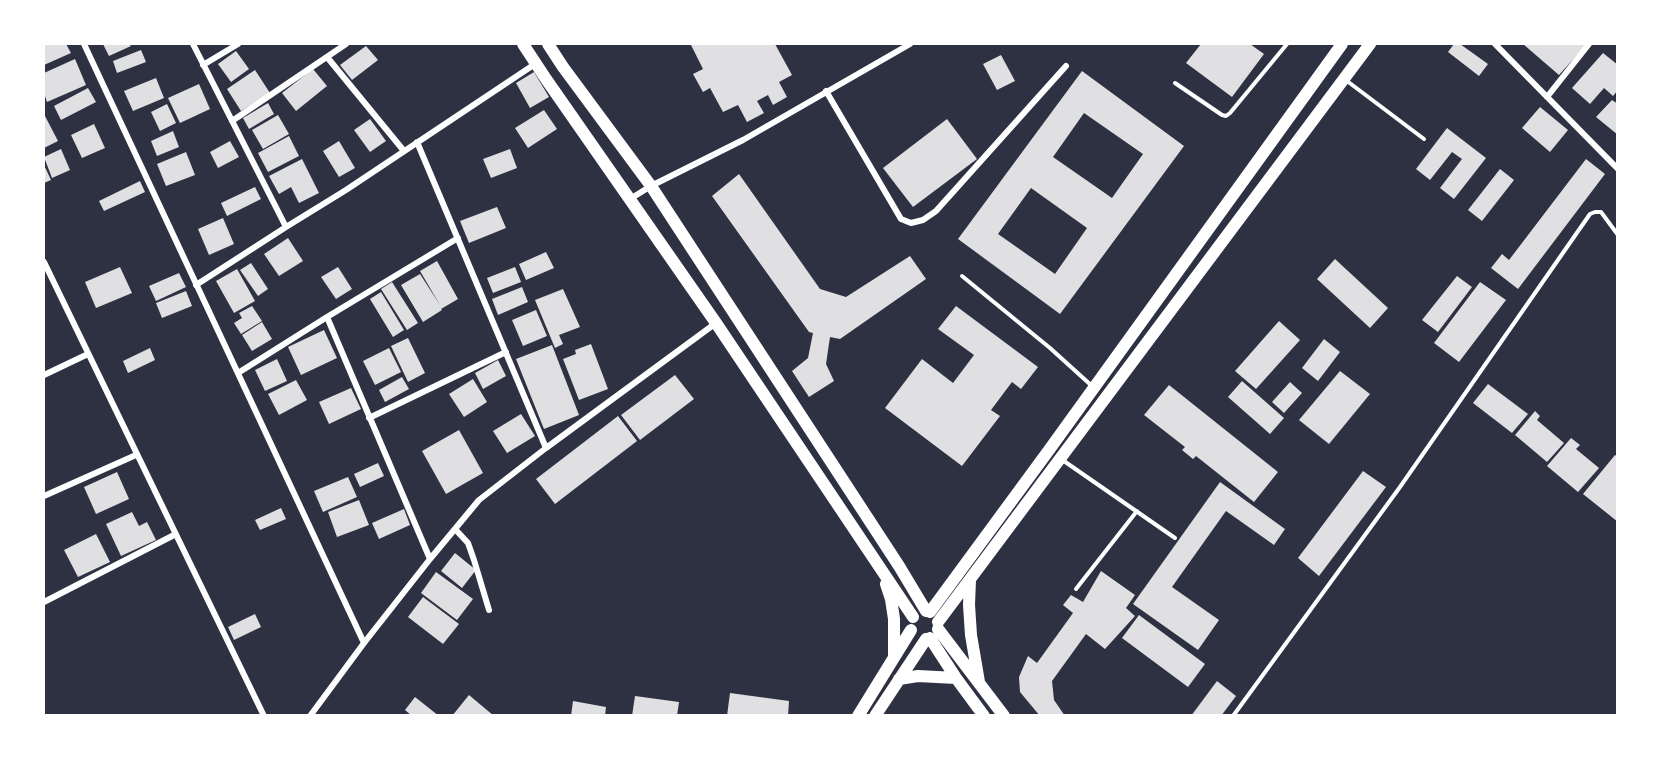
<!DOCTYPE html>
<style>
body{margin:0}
#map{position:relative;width:1661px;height:759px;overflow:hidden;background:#2d3142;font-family:Montserrat,sans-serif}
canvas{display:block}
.frame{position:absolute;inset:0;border:45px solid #fff;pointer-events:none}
</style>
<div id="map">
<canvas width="1661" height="759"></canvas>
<div class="frame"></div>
</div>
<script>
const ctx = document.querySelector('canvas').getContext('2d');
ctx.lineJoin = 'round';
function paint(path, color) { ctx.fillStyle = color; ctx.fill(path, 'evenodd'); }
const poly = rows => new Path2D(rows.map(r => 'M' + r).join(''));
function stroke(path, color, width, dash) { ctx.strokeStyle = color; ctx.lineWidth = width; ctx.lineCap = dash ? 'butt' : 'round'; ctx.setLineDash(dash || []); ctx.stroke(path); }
paint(poly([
 [44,44,66,44,71,53,44,65],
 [103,44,129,44,131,46,109,56],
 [694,44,775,44,792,75,779,82,787,97,773,105,768,95,757,101,764,113,747,122,738,105,723,112,710,88,703,92,693,74,703,69,691,45],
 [1201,44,1250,44,1264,54,1232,97,1186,63],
 [1454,44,1460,44,1488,64,1479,76,1448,52],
 [1523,44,1587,44,1559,75],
 [366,46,378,60,352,80,340,65],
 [141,50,146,62,117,73,113,61],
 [236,51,249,69,231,82,218,64],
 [1603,53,1618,65,1618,90,1613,96,1604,88,1590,104,1572,88],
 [1001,55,1015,81,997,90,983,64],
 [75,59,86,85,47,102,44,93,44,73],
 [313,69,327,86,296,111,282,93],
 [255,70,270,93,241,111,227,89],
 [1082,71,1184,146,1060,314,958,239],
 [1084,113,1143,154,1112,198,1053,157],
 [1031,188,1087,228,1055,274,998,234],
 [534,72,549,97,530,108,516,83],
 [156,78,164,98,133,111,124,91],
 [199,84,210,109,180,123,168,98],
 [88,88,96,102,61,120,54,106],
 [1612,100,1618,104,1618,135,1596,117],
 [268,103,274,114,249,129,243,118],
 [167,104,176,123,160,131,151,112],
 [1540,107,1568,130,1550,152,1522,128],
 [544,110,557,129,528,148,515,128],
 [278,115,289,134,263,149,252,130],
 [45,116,58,141,44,148,44,117],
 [370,119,386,141,370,152,354,130],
 [947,119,977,159,913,207,883,168],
 [94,124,105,148,82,158,71,135],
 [1447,128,1486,158,1454,199,1440,188,1462,159,1452,152,1430,180,1416,169],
 [173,131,179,147,157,156,151,141],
 [289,136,299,156,268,172,258,153],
 [230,141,239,157,218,168,210,152],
 [339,141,355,168,339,177,323,151],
 [61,149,70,170,52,178,44,157],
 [510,149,517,168,491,178,483,159],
 [186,152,195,175,166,186,157,164],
 [302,159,319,193,299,203,291,187,279,194,269,176],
 [1586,159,1605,174,1518,289,1491,268,1502,254,1509,260],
 [44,165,51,180,44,183],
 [1500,169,1514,180,1482,221,1468,210],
 [739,174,820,289,846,297,910,256,926,279,840,339,830,337,826,364,834,381,809,397,792,371,808,358,813,333,809,332,712,196],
 [140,181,145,192,104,211,99,201],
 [255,187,261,199,227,216,221,203],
 [497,207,506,228,469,243,460,221],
 [223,218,234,244,209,255,198,229],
 [288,238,303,261,279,276,264,254],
 [546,252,554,268,526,280,519,264],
 [1335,259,1388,308,1370,328,1317,279],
 [437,261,458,299,441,309,442,310,423,322,401,285,420,274,440,305,420,271],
 [251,263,268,289,258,296,240,270],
 [120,267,132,293,96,308,85,282],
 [338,267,352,289,336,299,321,277],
 [515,267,521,282,493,293,487,278],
 [237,269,255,301,234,313,216,281],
 [179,273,186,287,156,301,149,286],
 [1457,276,1472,287,1438,332,1422,320],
 [392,282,418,323,407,330,381,289],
 [1480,282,1506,300,1459,362,1434,343],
 [522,287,528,302,498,315,492,299],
 [563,289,580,327,559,335,563,344,555,348,535,300],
 [186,291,192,306,162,318,156,303],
 [381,292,404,330,393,337,370,299],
 [252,306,262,321,241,334,234,323,242,318,239,313],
 [956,306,1038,367,1021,389,1012,382,991,410,1000,416,962,466,885,408,922,359,953,383,974,355,938,329],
 [536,310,547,336,523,346,512,320],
 [1279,321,1300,340,1256,389,1235,371],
 [262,322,272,339,252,351,242,335],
 [324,330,337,358,301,375,288,347],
 [408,338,425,373,408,382,391,346],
 [1324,339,1340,352,1318,381,1302,368],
 [591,344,608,389,579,400,563,359,576,354,575,350],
 [552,345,579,415,544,429,516,359],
 [150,348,155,360,128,373,123,361],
 [389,348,401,372,375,385,363,361],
 [277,359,287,381,265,391,255,370],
 [498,360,506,376,483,389,475,373],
 [1340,371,1370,394,1329,444,1299,420],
 [675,375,694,399,640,440,621,415],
 [402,377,409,389,385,402,379,390],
 [473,379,487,402,464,417,449,394],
 [296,380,307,400,279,415,268,394],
 [1242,381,1284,418,1270,434,1228,397],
 [1290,382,1302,393,1284,413,1272,402],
 [1488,384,1528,414,1512,433,1473,403],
 [1169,385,1278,472,1254,502,1196,456,1193,459,1182,450,1185,447,1144,415],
 [351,388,361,409,329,424,319,402],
 [1535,411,1540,416,1537,420,1564,443,1547,462,1515,435],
 [521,414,535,436,507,453,493,431],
 [618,416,637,441,555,504,536,479],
 [459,430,483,473,446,494,422,451],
 [1571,438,1580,445,1576,449,1599,468,1578,492,1547,466],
 [1615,455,1618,457,1618,522,1583,494],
 [378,463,384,476,360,487,354,474],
 [1363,471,1386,487,1319,576,1298,558],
 [117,472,129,499,96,514,84,487],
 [348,477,357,497,323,512,314,491],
 [1220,482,1285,529,1274,545,1226,511,1172,587,1219,620,1198,650,1133,604],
 [359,500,369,525,337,537,328,512],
 [281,508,286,519,260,530,255,520],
 [404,509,410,525,379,539,372,523],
 [132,512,139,526,147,522,156,540,121,556,106,524],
 [96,534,110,562,78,577,64,550],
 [455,553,476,570,462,588,441,571],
 [1101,571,1135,595,1126,608,1135,616,1105,649,1086,634,1052,681,1054,700,1065,716,1040,716,1020,692,1019,677,1028,656,1037,663,1073,613,1063,605,1071,595,1083,602],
 [436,572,473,599,457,620,421,593],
 [423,597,459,624,443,644,408,617],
 [255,614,261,627,234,640,228,627],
 [1139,615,1205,664,1188,687,1122,638],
 [1217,681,1236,696,1221,716,1191,716],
 [730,693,789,701,788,716,727,716],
 [469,695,494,716,452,716],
 [635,696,679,702,677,716,632,716],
 [415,697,439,716,412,716,405,710],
 [573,701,606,707,605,716,571,716]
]), '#e0e0e3');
stroke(poly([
 [1347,81,1424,139],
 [1175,83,1222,115,1226,116,1230,113,1287,44],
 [962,276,1050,348,1092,386],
 [1061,459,1175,538],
 [1076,589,1137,511],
 [1233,716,1400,487,1590,214,1595,212,1601,212,1618,235]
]), '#fff', 4);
stroke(poly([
 [84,44,364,643],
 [193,44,286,227,346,190,535,64],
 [1495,44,1618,169],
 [327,57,404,151],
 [203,65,238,44],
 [826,91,901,219,911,223,923,220,936,211,1066,66],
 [1547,97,1589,44],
 [232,121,346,44],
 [417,142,546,448],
 [630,199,651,186,743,140,910,44],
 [44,262,264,716],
 [196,285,286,227],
 [238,373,327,317],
 [44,375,88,354],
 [369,418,506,352],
 [44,496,136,455],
 [455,529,468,543,474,560,489,610],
 [430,559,327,317,458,238],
 [44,602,176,534],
 [310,716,364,643,430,559,479,500,546,448,716,323]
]), '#fff', 6);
stroke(poly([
 [523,44,546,79,716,323,913,617],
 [548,44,563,67,651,186,899,566,926,611],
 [970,580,969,605,971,635,979,682],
 [886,584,891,599,894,619,894,655],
 [930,612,1049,450,1342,44],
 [938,622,1370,44],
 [938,629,1004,716],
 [930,638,956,678,984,716],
 [899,679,918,676,956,678],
 [858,716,911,630],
 [875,716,926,639]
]), '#fff', 12);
</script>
